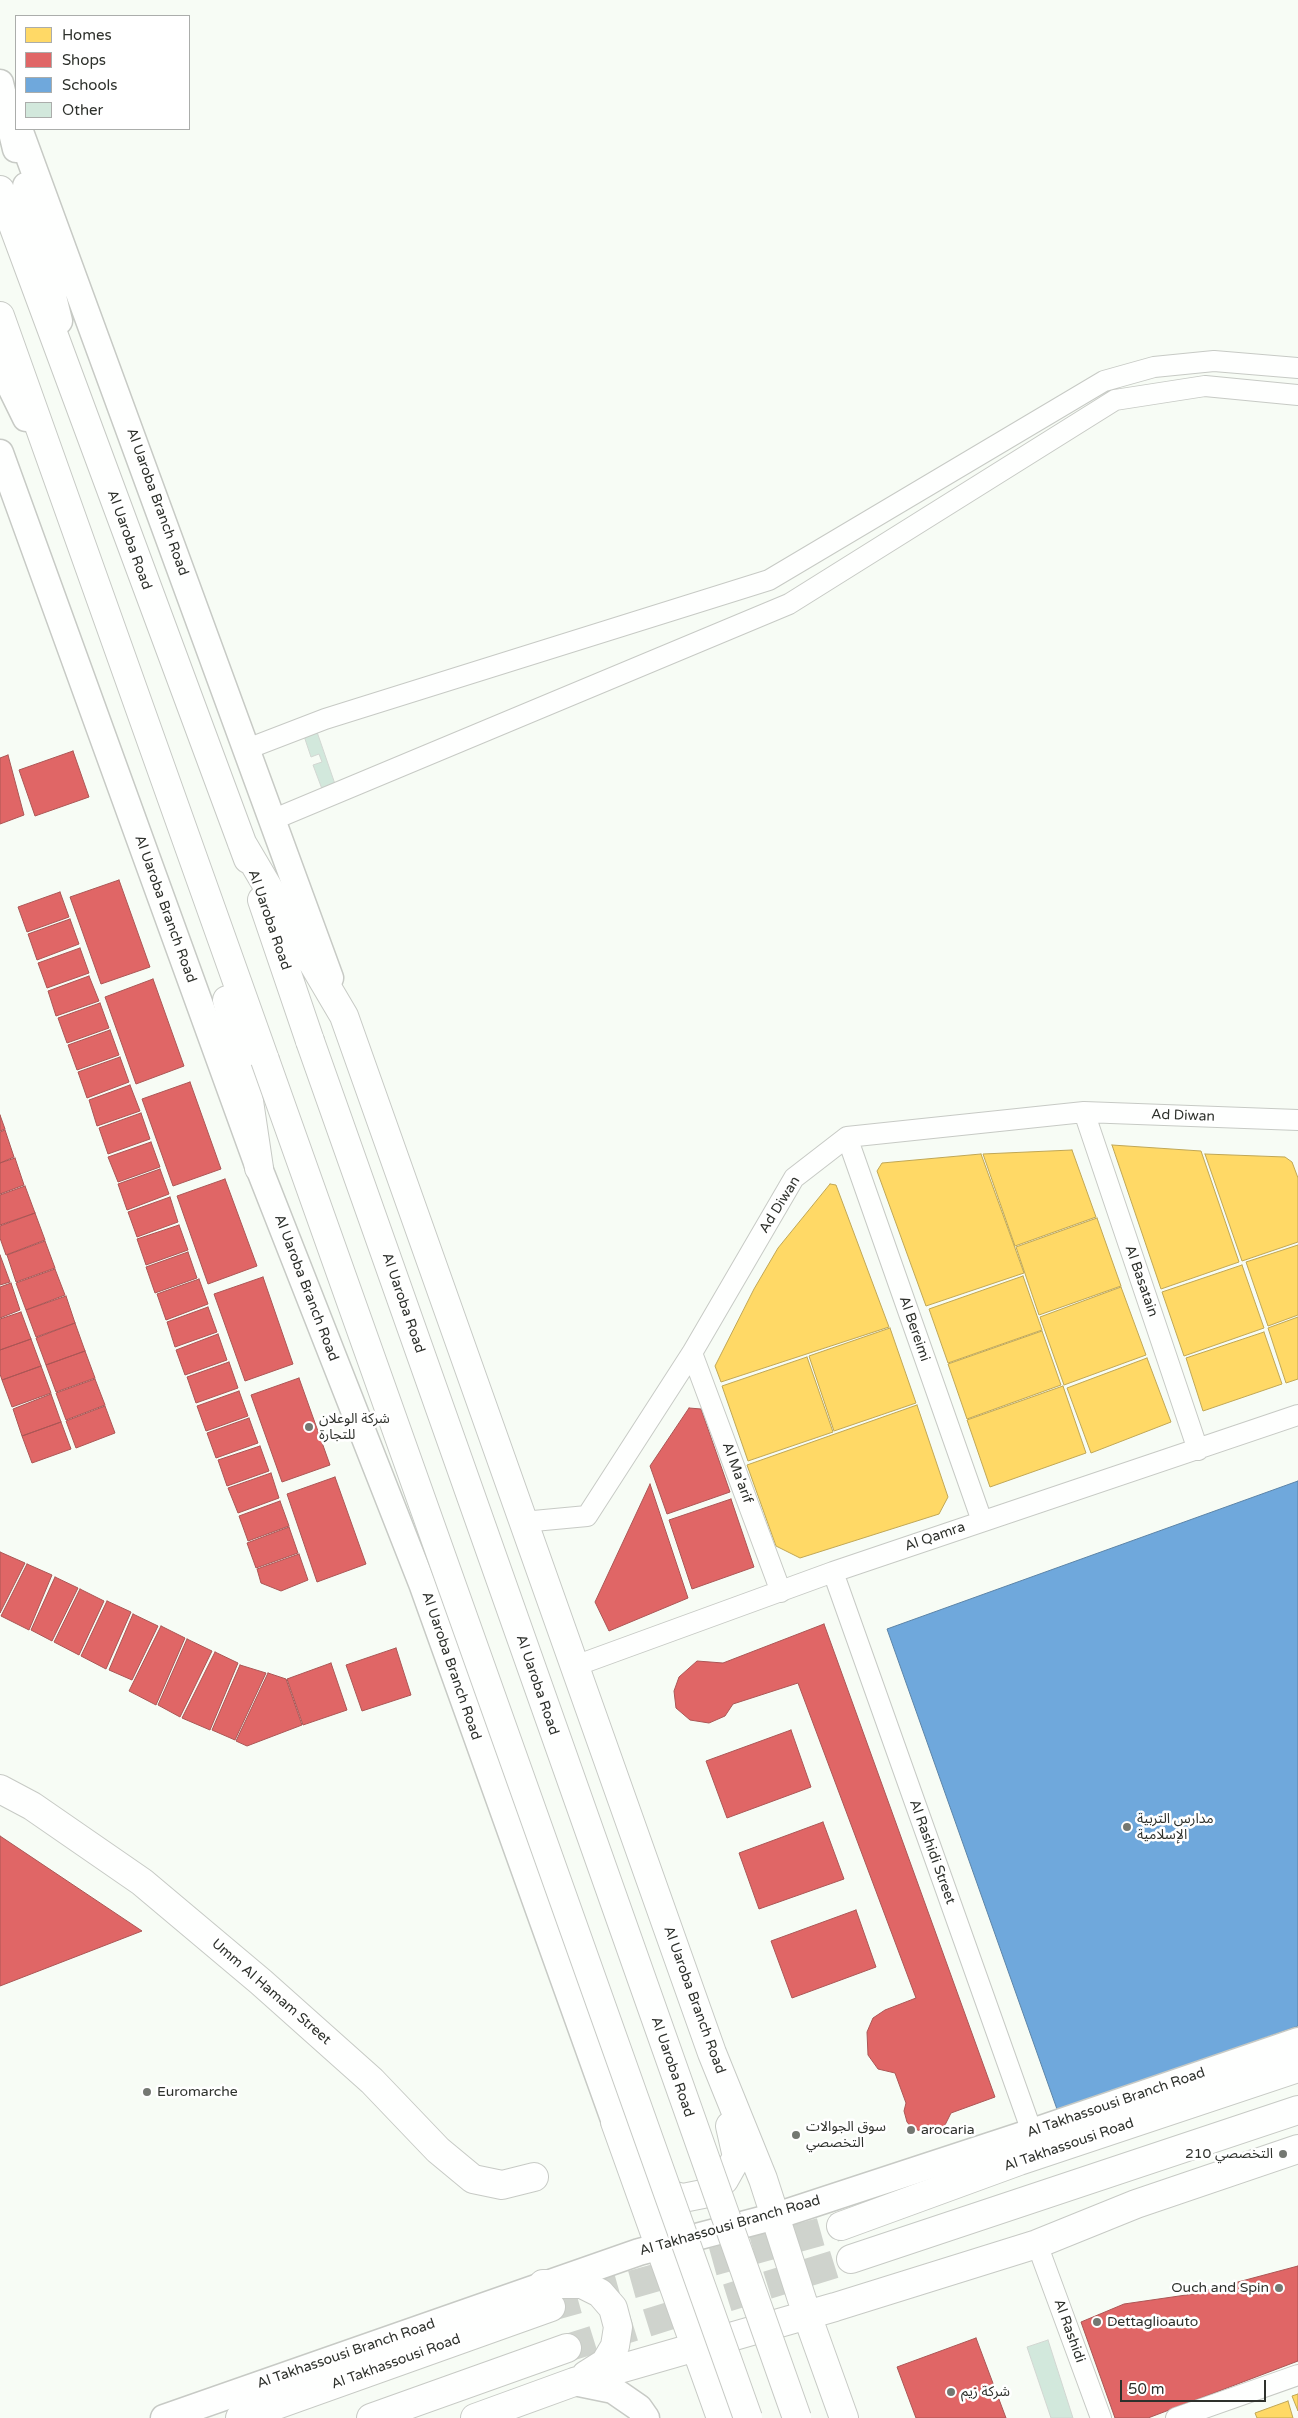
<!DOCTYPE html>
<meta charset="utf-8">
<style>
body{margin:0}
#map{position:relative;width:1298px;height:2418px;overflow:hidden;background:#f7fcf5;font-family:"Varela Round",sans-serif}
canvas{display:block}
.legend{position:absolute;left:15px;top:15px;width:175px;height:115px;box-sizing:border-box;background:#fff;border:1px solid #abadab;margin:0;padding:6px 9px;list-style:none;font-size:15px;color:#2e312c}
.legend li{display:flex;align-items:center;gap:10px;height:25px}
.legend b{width:25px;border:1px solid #abadab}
.scale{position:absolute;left:1120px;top:2380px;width:146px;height:22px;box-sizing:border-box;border:2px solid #2e312c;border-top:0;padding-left:6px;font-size:15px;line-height:18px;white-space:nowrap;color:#2e312c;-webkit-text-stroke:4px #fff;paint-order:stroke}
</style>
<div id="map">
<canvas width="1298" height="2418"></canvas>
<ul class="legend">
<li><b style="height:14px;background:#ffd966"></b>Homes</li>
<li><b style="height:14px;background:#e06666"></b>Shops</li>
<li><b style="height:14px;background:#6fa8dc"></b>Schools</li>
<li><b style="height:14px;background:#d2e8dc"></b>Other</li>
</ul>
<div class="scale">50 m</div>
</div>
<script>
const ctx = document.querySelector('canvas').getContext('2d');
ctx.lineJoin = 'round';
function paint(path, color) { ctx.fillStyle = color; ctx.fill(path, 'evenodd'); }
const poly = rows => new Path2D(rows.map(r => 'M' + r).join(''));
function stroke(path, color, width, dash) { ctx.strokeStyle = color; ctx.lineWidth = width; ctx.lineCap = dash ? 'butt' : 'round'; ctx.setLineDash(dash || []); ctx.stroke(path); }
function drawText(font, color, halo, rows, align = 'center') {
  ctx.font = font + ' "Varela Round","Noto Sans Arabic",sans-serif'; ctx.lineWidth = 5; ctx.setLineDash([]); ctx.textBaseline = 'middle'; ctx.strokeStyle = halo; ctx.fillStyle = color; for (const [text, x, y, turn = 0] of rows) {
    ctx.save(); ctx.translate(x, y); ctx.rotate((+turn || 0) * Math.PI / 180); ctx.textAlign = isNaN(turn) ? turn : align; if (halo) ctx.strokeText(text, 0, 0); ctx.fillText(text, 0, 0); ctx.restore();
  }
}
const homes = poly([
 [1112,1145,1201,1151,1239,1262,1161,1289,1112,1145],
 [1072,1150,1096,1217,1015,1246,983,1154,1072,1150],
 [981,1154,1024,1273,926,1306,877,1171,882,1163,981,1154],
 [1205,1154,1285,1157,1292,1162,1298,1178,1298,1242,1242,1261,1205,1154],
 [830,1184,836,1185,889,1327,721,1382,715,1366,754,1289,778,1248,830,1184],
 [1097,1218,1121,1286,1039,1315,1016,1247,1097,1218],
 [1298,1245,1298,1315,1268,1326,1246,1262,1298,1245],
 [1242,1265,1264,1328,1184,1356,1162,1292,1242,1265],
 [1023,1276,1042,1330,948,1363,929,1309,1023,1276],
 [1121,1287,1146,1355,1064,1385,1040,1317,1121,1287],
 [1298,1317,1298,1379,1286,1383,1268,1328,1298,1317],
 [890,1328,916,1403,834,1431,809,1356,890,1328],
 [1042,1331,1061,1385,967,1419,948,1364,1042,1331],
 [1264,1332,1282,1384,1203,1411,1186,1358,1264,1332],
 [807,1357,833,1432,748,1461,722,1386,807,1357],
 [1147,1358,1171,1422,1091,1453,1067,1388,1147,1358],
 [1063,1386,1086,1453,990,1487,967,1420,1063,1386],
 [917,1405,948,1497,939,1514,800,1558,776,1546,747,1465,917,1405],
 [1298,2394,1298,2411,1292,2396,1298,2394],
 [1288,2401,1293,2418,1257,2418,1255,2413,1288,2401]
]);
paint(homes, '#ffd966');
stroke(homes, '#c0a755', 1);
const shops = poly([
 [73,751,89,797,35,816,19,770,73,751],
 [8,755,24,815,0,824,0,758,8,755],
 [119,880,150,967,101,984,70,897,119,880],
 [60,892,69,917,27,932,18,907,60,892],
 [70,919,79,944,37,960,28,934,70,919],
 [80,948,89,973,47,988,38,963,80,948],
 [89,976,99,1001,56,1016,48,991,89,976],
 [153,979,184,1066,136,1084,105,997,153,979],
 [100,1003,109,1028,67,1043,58,1018,100,1003],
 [110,1030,119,1055,77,1070,68,1045,110,1030],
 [120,1057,129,1082,87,1098,78,1072,120,1057],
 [190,1082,221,1169,173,1186,142,1099,190,1082],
 [130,1085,140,1111,97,1126,89,1100,130,1085],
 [141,1113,150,1139,108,1154,99,1128,141,1113],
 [0,1115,5,1129,0,1131,0,1115],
 [5,1130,14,1157,0,1163,0,1132,5,1130],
 [151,1142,160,1167,118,1182,108,1157,151,1142],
 [15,1158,24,1185,0,1194,0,1163,15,1158],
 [160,1169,169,1194,127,1210,118,1184,160,1169],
 [225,1179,257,1266,208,1284,177,1196,225,1179],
 [25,1186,35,1213,0,1225,0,1195,25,1186],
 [170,1197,178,1222,137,1237,128,1212,170,1197],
 [35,1213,45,1240,6,1255,0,1238,0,1226,35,1213],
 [179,1225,188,1250,146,1265,137,1239,179,1225],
 [45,1241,55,1268,16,1282,7,1255,45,1241],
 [188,1252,197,1278,155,1293,146,1267,188,1252],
 [0,1255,10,1282,0,1285,0,1255],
 [55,1269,65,1295,26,1310,16,1283,55,1269],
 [263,1277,293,1364,245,1381,214,1294,263,1277],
 [199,1279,208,1304,166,1320,157,1294,199,1279],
 [11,1283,20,1310,0,1318,0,1287,11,1283],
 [66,1296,75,1323,36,1337,26,1310,66,1296],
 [208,1307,217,1332,175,1347,167,1322,208,1307],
 [21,1312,31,1339,0,1350,0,1319,21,1312],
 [75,1323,85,1351,46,1365,36,1338,75,1323],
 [218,1334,227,1360,185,1375,176,1350,218,1334],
 [31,1339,41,1366,2,1380,0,1374,0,1350,31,1339],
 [85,1351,95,1378,56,1392,46,1365,85,1351],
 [229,1362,238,1388,196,1403,187,1377,229,1362],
 [41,1366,51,1393,12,1407,2,1380,41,1366],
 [299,1378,330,1465,282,1482,251,1395,299,1378],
 [95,1379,105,1405,66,1420,56,1393,95,1379],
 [239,1391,248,1416,206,1431,197,1406,239,1391],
 [51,1394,61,1422,22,1436,13,1409,51,1394],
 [105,1406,115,1433,76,1448,66,1421,105,1406],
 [689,1408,701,1409,730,1492,667,1514,650,1466,689,1408],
 [249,1418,258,1443,216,1458,207,1433,249,1418],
 [61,1422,71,1449,32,1463,22,1436,61,1422],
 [260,1446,269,1471,227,1486,218,1460,260,1446],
 [271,1473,279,1498,238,1513,228,1488,271,1473],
 [335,1477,366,1564,317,1582,287,1494,335,1477],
 [650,1484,688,1598,609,1631,595,1602,650,1484],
 [731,1499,754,1567,692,1589,669,1520,731,1499],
 [280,1501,289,1526,248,1541,239,1516,280,1501],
 [289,1527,298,1553,256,1568,247,1543,289,1527],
 [0,1552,25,1563,0,1613,0,1552],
 [299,1554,308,1580,281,1591,261,1583,257,1569,299,1554],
 [27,1564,52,1575,29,1630,1,1616,27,1564],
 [55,1577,78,1588,52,1641,31,1630,55,1577],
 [80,1589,104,1601,79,1655,54,1642,80,1589],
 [107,1601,131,1612,106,1669,81,1656,107,1601],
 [133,1614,158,1626,132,1680,109,1670,133,1614],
 [824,1624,995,2097,951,2113,945,2125,936,2131,926,2133,912,2128,907,2122,904,2111,906,2103,895,2073,878,2069,868,2055,867,2032,873,2018,885,2010,916,1998,798,1683,733,1704,725,1716,709,1723,690,1720,676,1708,674,1691,679,1677,697,1661,723,1663,824,1624],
 [161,1626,185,1638,156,1705,129,1691,161,1626],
 [187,1639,212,1651,180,1717,158,1705,187,1639],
 [396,1648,411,1695,362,1711,346,1665,396,1648],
 [215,1652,238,1663,210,1730,182,1718,215,1652],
 [331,1663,347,1710,303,1725,287,1679,331,1663],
 [240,1665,266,1673,235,1740,212,1730,240,1665],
 [268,1673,286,1679,302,1725,247,1746,236,1741,268,1673],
 [791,1730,811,1787,727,1818,706,1761,791,1730],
 [823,1822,844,1879,759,1909,739,1853,823,1822],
 [0,1836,142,1931,0,1986,0,1836],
 [856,1910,876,1967,792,1998,771,1941,856,1910],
 [1298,2266,1298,2361,1148,2418,1115,2418,1081,2322,1124,2304,1193,2294,1298,2266],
 [976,2338,1006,2418,916,2418,897,2367,976,2338]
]);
paint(shops, '#e06666');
stroke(shops, '#ab5655', 1);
const schools = poly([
 [1298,1481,1298,2026,1058,2112,887,1629,1298,1481]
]);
paint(schools, '#6fa8dc');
stroke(schools, '#5c84a7', 1);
const building = poly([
 [316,729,335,784,322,789,313,765,322,762,319,754,311,757,303,733,316,729],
 [1048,2340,1073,2418,1051,2418,1027,2347,1048,2340]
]);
paint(building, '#d2e8dc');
stroke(building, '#d2d7d2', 1);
stroke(poly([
 [551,2307,841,2226],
 [567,2348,851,2259]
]), '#cfd3cd', 28, [28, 14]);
const minor = poly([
 [247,749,325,719,769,580,1104,381,1154,367,1214,361,1298,368],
 [272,820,789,604,1115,400,1205,386,1298,395],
 [1084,1112,1198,1450],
 [847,1137,982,1521],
 [692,1353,781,1592],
 [523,1522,587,1516,692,1353,794,1178,847,1137,1084,1112,1298,1120],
 [833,1572,1032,2132],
 [575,1666,833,1572,1298,1415],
 [1037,2244,1101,2418],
 [1176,2418,1298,2375]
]);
const tertiary = poly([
 [0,83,16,149],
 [19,129,330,978],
 [26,186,59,321],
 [0,365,26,418],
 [0,453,259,1168,423,1586,615,2122],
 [574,2382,613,2390,639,2408,646,2418],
 [164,2418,639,2252,776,2216,1032,2132,1298,2041]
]);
const secondary = poly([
 [0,1789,32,1806,142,1882,261,1982,372,2081,438,2150,473,2179,502,2185,534,2177]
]);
const primary = poly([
 [0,190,248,859],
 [0,316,265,1060],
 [242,843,344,1016,712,2053,763,2179,807,2315,844,2418],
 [262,900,310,1041],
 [227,1000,245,1074,259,1168],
 [615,2122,721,2418],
 [649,2187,656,2191,683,2198,703,2194,724,2180,737,2157,730,2126],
 [841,2226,1019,2161,1298,2068],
 [851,2259,1298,2110],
 [543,2284,582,2284,600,2293,613,2308,618,2327,615,2346,605,2363,586,2375],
 [240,2418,551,2307],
 [371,2418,567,2348],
 [475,2418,574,2382,835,2307,1037,2244,1136,2204,1298,2149]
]);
stroke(minor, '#c7cac5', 22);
stroke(tertiary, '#c7cac5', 29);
stroke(secondary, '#c7cac5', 30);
stroke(primary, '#c7cac5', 30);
stroke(minor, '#fefffe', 20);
stroke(tertiary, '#fefffe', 26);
stroke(secondary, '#fefffe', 28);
stroke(primary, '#fefffe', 28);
const primaryBridge = poly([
 [310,1041,797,2418],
 [265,1060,748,2418]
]);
stroke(primaryBridge, '#c7cac5', 30, []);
stroke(primaryBridge, '#fefffe', 28);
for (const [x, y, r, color] of [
 [309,1427,5,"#747872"],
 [1127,1827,5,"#747872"],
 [147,2092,5,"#747872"],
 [911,2130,5,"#747872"],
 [796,2135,5,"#747872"],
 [1283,2154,5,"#747872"],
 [1279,2288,5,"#747872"],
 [1097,2322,5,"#747872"],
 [951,2392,5,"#747872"]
]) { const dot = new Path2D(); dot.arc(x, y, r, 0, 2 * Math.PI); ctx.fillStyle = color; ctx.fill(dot); stroke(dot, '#fff', 2); }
drawText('14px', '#2e312c', '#fff', [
 ["Al Uaroba Branch Road",157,502,70],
 ["Al Uaroba Road",129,540,70],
 ["Al Uaroba Branch Road",165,909,70],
 ["Al Uaroba Road",269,920,71],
 ["Ad Diwan",1183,1116,2],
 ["Ad Diwan",780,1205,-58],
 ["Al Basatain",1141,1281,71],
 ["Al Uaroba Branch Road",306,1288,69],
 ["Al Uaroba Road",403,1303,71],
 ["Al Bereimi",914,1329,71],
 ["Al Ma'arif",737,1473,70],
 ["Al Qamra",935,1537,-19],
 ["Al Uaroba Branch Road",451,1666,71],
 ["Al Uaroba Road",537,1685,71],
 ["Al Rashidi Street",932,1852,70],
 ["Umm Al Hamam Street",271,1992,41],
 ["Al Uaroba Branch Road",694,2000,70],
 ["Al Uaroba Road",672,2067,71],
 ["Al Takhassousi Branch Road",1116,2103,-19],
 ["Al Takhassousi Road",1069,2145,-19],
 ["Al Takhassousi Branch Road",730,2226,-16],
 ["Al Rashidi",1069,2331,70],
 ["Al Takhassousi Branch Road",346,2354,-19],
 ["Al Takhassousi Road",396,2362,-20]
]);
drawText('14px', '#2e312c', '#fff', [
 ["شركة الوعلان",319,1419],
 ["للتجارة",319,1435],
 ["مدارس التربية",1137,1819],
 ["الإسلامية",1137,1835],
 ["Euromarche",157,2092],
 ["سوق الجوالات",806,2127],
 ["التخصصي",806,2143],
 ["arocaria",921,2130],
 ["التخصصي 210",1273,2154,"right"],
 ["Ouch and Spin",1269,2288,"right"],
 ["Dettaglioauto",1107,2322],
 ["شركة زيم",961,2392]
], 'left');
</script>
